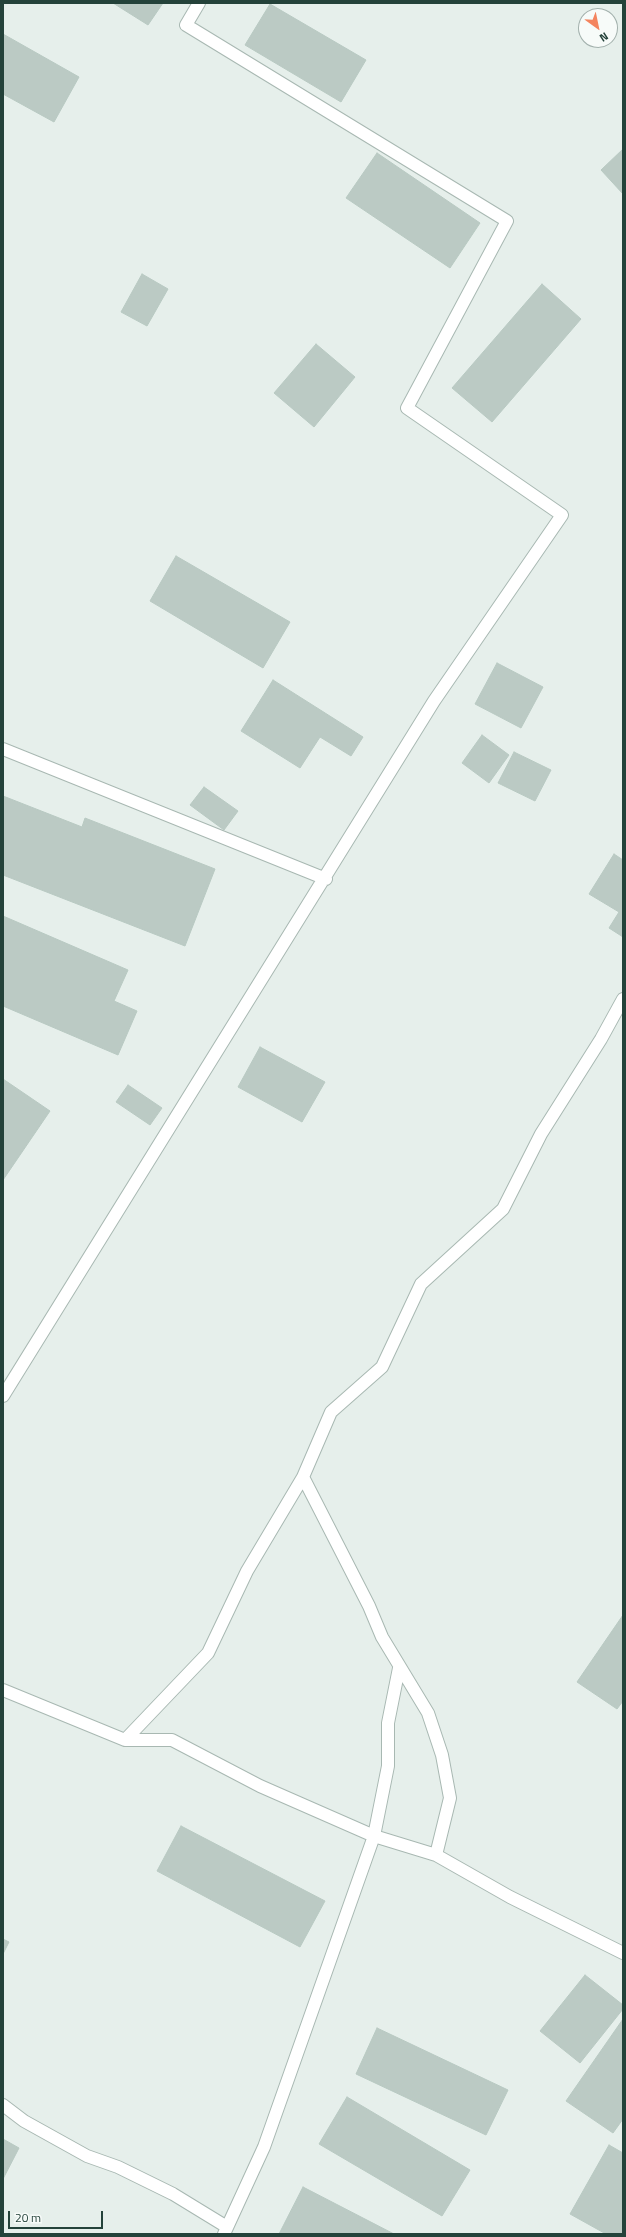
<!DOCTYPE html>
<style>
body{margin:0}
#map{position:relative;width:626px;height:2237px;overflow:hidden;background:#e6efeb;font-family:"Titillium Web",sans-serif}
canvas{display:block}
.frame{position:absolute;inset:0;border:4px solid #24423a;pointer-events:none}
.north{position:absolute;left:578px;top:8px;width:40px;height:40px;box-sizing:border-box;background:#f7fbf9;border:1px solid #a3b1ad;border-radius:50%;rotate:147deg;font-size:11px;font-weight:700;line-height:16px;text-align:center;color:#24423a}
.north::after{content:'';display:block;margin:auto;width:14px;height:18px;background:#f4845f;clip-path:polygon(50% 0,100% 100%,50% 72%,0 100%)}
.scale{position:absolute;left:8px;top:2211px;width:95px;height:18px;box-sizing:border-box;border:2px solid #24423a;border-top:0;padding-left:5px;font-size:12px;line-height:14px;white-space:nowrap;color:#24423a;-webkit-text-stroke:3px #f7fbf9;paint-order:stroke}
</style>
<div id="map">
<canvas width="626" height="2237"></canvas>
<div class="frame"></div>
<div class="north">N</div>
<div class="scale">20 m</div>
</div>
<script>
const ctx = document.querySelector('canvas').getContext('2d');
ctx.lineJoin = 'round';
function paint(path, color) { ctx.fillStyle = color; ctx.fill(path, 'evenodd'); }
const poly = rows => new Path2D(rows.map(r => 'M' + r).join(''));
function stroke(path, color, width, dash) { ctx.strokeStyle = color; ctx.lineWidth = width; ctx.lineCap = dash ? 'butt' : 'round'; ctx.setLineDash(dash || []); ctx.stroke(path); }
const building = poly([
 [113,3,163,3,148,25,113,3],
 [270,4,366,60,341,102,245,45,270,4],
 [3,34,79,77,54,122,3,94,3,34],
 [623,149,623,194,601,170,623,149],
 [377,153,480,223,450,268,346,198,377,153],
 [142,274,168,289,147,326,121,312,142,274],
 [542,284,581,319,492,422,452,388,542,284],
 [316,344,355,377,314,427,274,393,316,344],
 [176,556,290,622,263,668,150,601,176,556],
 [497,663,543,687,521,728,475,704,497,663],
 [273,680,363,737,351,756,320,737,300,768,241,731,273,680],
 [482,735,509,755,489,783,462,763,482,735],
 [514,752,551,770,535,801,498,783,514,752],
 [204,787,238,811,224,830,190,805,204,787],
 [3,796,82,827,85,818,215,869,185,946,3,875,3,796],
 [614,854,623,860,623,937,609,928,619,912,589,894,614,854],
 [3,916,128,970,114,1001,137,1011,118,1055,3,1006,3,916],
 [260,1047,325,1082,302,1122,238,1087,260,1047],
 [3,1079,50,1111,3,1180,3,1079],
 [128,1085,162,1108,150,1125,116,1102,128,1085],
 [623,1615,623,1701,617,1709,577,1682,623,1615],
 [181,1826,325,1901,300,1947,157,1871,181,1826],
 [3,1939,9,1942,3,1954,3,1939],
 [585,1975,623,2005,623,2009,580,2063,540,2031,585,1975],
 [623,2019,623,2119,613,2133,566,2101,623,2019],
 [377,2028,508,2090,486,2135,356,2074,377,2028],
 [347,2097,470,2170,442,2216,319,2144,347,2097],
 [3,2139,19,2148,3,2179,3,2139],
 [609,2145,623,2153,623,2234,606,2234,570,2214,609,2145],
 [303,2187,394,2234,279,2234,303,2187]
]);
paint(building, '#bbcac4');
stroke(building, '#b8c9c2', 1);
const minor = poly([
 [3,749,326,879],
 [3,1396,434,701,562,515,407,408,507,221,186,25,199,3],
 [303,1477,369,1606,382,1637,428,1713,442,1755,450,1798,436,1855],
 [3,1690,125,1740,172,1740,260,1786,374,1836,436,1855,510,1897,623,1953],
 [125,1740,208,1653,247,1571,303,1477,331,1412,382,1367,421,1284,503,1209,541,1134,601,1039,623,999],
 [3,2105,24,2121,87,2156,118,2167,173,2194,227,2227],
 [224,2234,264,2147,374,1836,388,1766,388,1723,399,1668]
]);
stroke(minor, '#a8b8b2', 14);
stroke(minor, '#fff', 12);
</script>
